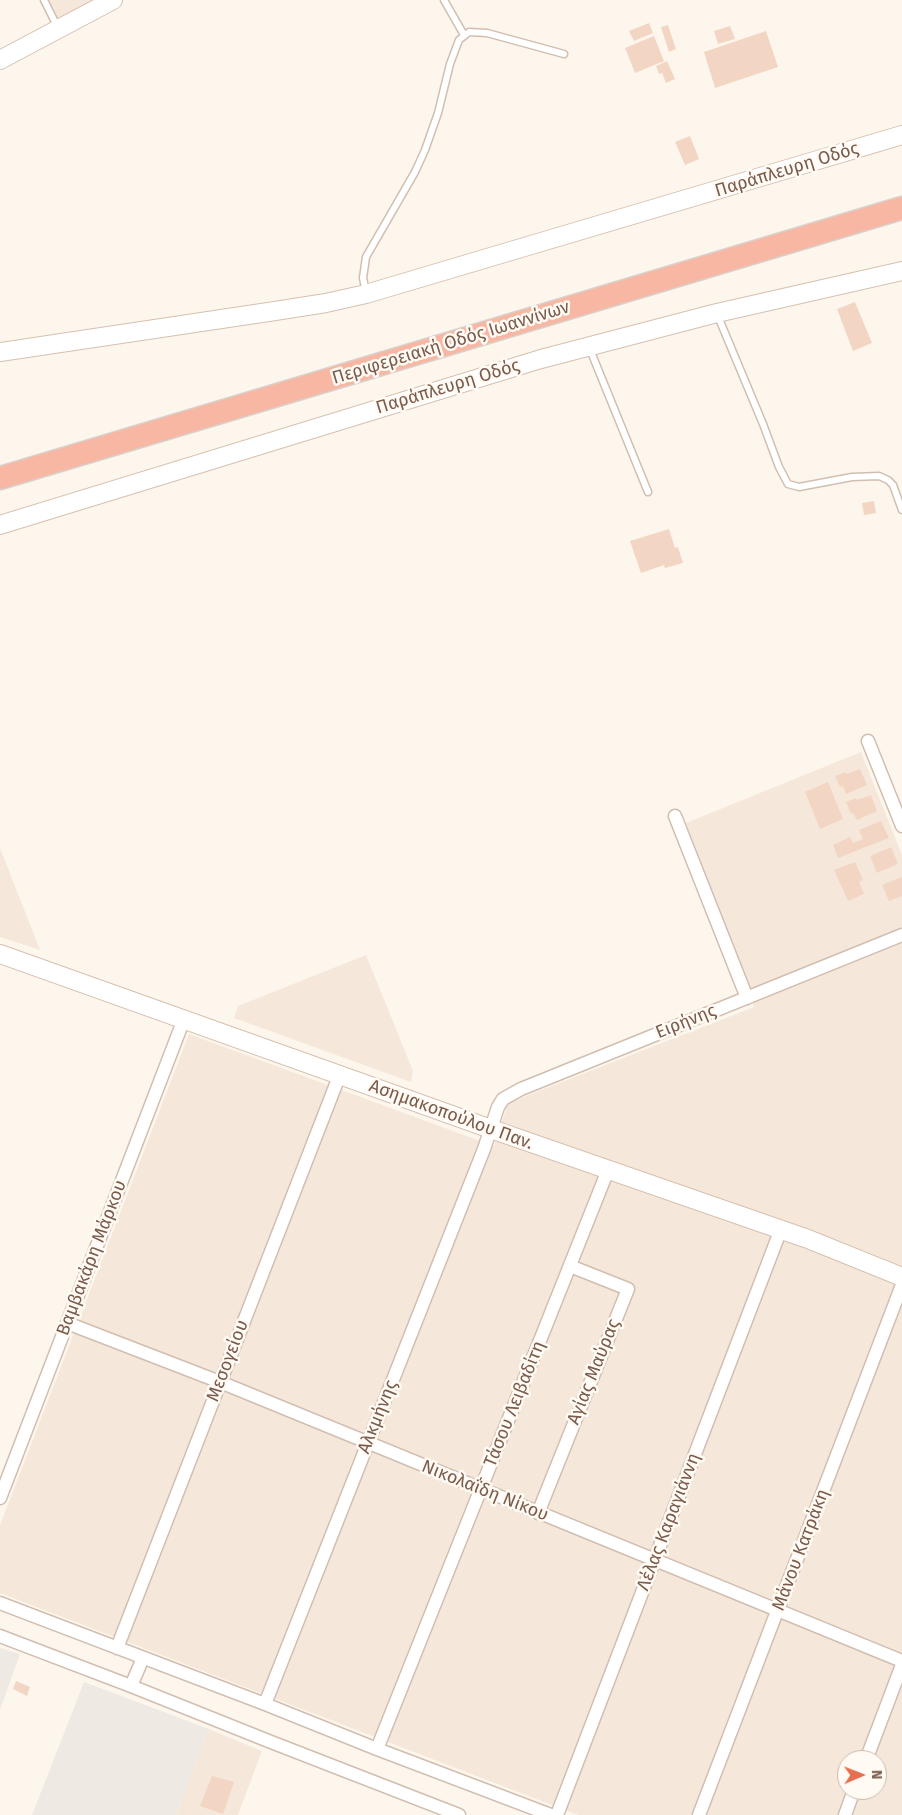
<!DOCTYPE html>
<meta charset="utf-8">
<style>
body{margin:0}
#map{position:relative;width:902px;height:1815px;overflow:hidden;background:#fdf6ec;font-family:"Fira Sans",sans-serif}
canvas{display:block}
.north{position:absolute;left:837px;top:1750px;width:50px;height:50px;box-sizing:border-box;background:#fffaf3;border:1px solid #cabbb1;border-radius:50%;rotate:89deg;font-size:14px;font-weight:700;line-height:20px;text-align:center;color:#7a5c4d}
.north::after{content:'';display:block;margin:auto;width:18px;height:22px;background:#e76f51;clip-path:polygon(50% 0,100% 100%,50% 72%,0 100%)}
</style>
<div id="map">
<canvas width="902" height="1815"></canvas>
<div class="north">N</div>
</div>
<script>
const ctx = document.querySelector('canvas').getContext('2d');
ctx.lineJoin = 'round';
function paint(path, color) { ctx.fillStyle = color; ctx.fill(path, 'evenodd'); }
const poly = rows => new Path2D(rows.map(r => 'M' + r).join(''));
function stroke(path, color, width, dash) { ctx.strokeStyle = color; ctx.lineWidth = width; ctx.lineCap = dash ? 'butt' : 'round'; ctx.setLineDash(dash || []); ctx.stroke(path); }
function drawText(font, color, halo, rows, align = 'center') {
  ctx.font = font + ' "Fira Sans",sans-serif'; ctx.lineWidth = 5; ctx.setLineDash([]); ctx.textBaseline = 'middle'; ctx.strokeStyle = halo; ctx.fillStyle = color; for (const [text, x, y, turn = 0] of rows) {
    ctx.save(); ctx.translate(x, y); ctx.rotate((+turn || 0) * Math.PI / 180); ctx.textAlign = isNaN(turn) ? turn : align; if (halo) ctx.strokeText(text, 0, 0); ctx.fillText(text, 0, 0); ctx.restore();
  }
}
paint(poly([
 [47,0,94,0,57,20],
 [861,752,902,855,902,1815,578,1815,0,1593,0,1525,189,1034,494,1146,508,1103,754,1007,686,823],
 [847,1760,877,1760,877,1790,847,1790],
 [0,848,40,950,0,937],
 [366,955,413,1071,411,1082,234,1018,238,1006],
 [209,1729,262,1751,238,1815,176,1815]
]), '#f5e8da');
paint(poly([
 [0,1648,20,1654,0,1710],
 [84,1682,209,1729,176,1815,32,1815]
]), '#efe9e4');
paint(poly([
 [649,23,653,33,634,41,629,31],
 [668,25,676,49,669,52,661,27],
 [730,26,735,39,718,44,714,31],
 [766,31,778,67,715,88,704,52],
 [654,36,664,61,635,73,625,48],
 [667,61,675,79,666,83,662,73,659,74,656,66],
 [690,136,699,159,685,165,675,142],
 [855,302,872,343,853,351,837,309],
 [874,501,876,513,864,515,862,503],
 [669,529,675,548,678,547,683,563,665,568,664,565,641,573,630,541],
 [860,769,867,785,846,794,843,786,840,787,835,776,846,772,847,774],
 [828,782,843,819,820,829,805,792],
 [871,795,877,811,857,820,853,813,851,814,846,802,856,798,857,800],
 [881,821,889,838,838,858,833,845,850,837,853,843,863,839,859,830],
 [891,847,898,864,877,873,870,856],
 [855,862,863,880,859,882,864,894,848,901,834,870],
 [902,877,902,896,889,901,882,885],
 [16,1681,30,1687,27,1696,13,1689],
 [212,1776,234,1782,223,1814,200,1806]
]), '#f3d5c3');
const lane = poly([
 [44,0,58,28],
 [444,0,464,35],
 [366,292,363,278,366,257,415,172,425,150,438,113,450,64,459,40,469,32,487,33,564,54],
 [717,314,763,424,779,467,788,484,799,487,852,477,879,476,888,480,893,485,902,510],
 [589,347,648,492]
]);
const street = poly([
 [868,741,902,826],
 [675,816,747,998],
 [67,1323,220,1382,902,1661],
 [0,1498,184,1019],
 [538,1513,628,1289,570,1266],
 [0,1603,265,1704,377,1749,551,1815],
 [0,1636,131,1686,271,1742,459,1815],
 [117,1648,340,1074],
 [131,1686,143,1658],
 [265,1704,484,1149,498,1107,503,1099,521,1089,902,935],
 [377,1749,608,1170],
 [866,1760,902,1665],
 [557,1815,781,1229],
 [699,1815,902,1285],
 [845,1815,854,1790]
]);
const secondary = poly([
 [0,60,113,0],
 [0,352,275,311,326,303,366,294,902,135],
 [0,525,541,359,717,313,902,271],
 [0,954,491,1129,808,1239,902,1277]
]);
const highway = poly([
 [0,478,902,208]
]);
stroke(lane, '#d1beb0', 9);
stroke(street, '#d1beb0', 15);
stroke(secondary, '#d6c0b0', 20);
stroke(highway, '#dad1cd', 25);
stroke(lane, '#fff', 6);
stroke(street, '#fff', 12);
stroke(secondary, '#fff', 18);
stroke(highway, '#f7b7a3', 22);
drawText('18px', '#7a5c4d', '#fffaf3', [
 ["Παράπλευρη Οδός",787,170,-17],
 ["Περιφερειακή Οδός Ιωαννίνων",451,343,-17],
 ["Παράπλευρη Οδός",448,387,-17],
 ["Ειρήνης",686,1022,-22],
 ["Ασημακοπούλου Παν.",451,1115,20],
 ["Βαμβακάρη Μάρκου",92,1258,-69],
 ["Μεσογείου",228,1361,-69],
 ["Αγίας Μαύρας",594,1372,-68],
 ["Τάσου Λειβαδίτη",515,1404,-68],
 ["Αλκμήνης",378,1417,-68],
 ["Νικολαΐδη Νίκου",485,1491,22],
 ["Λέλας Καραγιάννη",669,1522,-69],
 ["Μάνου Κατράκη",801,1550,-69]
]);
</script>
